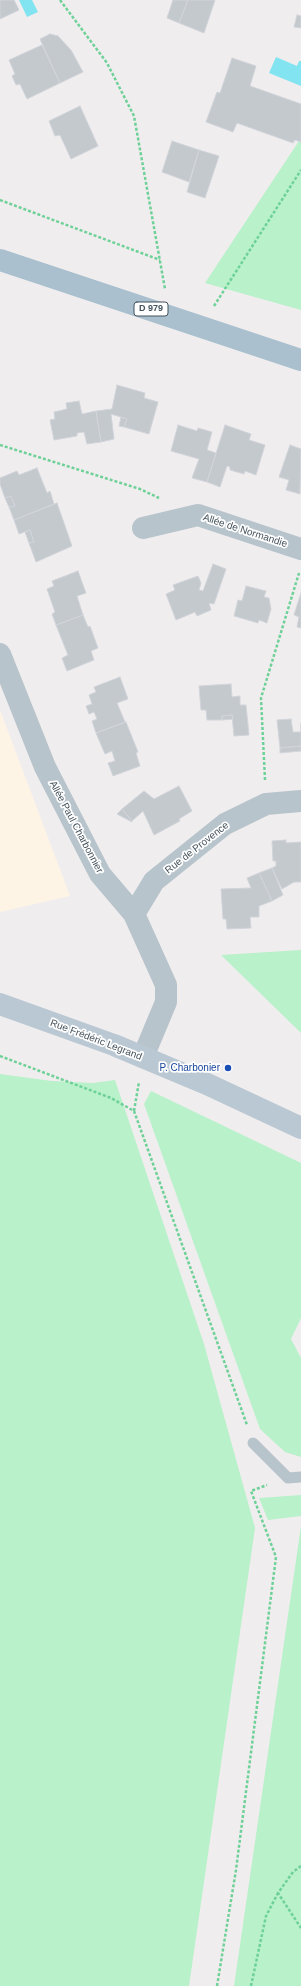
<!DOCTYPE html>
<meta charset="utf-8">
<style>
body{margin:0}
canvas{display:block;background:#f0edee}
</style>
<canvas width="301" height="1986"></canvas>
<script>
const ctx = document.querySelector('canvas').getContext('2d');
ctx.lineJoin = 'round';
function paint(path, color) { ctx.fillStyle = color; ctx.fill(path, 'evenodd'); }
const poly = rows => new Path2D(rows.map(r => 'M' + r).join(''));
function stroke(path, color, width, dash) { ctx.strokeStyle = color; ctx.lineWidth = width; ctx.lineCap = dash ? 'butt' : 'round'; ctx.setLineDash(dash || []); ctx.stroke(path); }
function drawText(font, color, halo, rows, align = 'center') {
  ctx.font = font + ' Arial,sans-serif'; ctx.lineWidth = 3.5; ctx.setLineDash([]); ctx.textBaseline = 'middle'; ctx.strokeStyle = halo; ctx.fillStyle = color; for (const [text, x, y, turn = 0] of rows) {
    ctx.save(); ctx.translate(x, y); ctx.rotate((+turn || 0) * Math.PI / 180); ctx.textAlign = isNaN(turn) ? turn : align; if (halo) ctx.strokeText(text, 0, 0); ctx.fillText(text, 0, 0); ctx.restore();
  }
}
paint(poly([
 [0,710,70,896,0,912]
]), '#fdf4e5');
paint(poly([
 [301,138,301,310,205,283],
 [301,950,301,1033,221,955],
 [0,1074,52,1081,93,1083,115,1080,204,1344,255,1528,189,1986,0,1986],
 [151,1091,301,1163,301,1318,291,1339,301,1358,301,1457,285,1452,260,1429,144,1104],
 [301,1495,301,1516,268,1520,259,1498],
 [301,1526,301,1986,234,1986]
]), '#b8f1ca');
paint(poly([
 [19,0,32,0,38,12,27,17],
 [276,57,297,66,299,61,301,61,301,86,269,73]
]), '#82e4f1');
const building = poly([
 [0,0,14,0,19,10,0,19,0,0],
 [173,0,188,0,179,23,167,18,173,0],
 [188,0,215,0,204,33,179,23,188,0],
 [297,15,301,16,301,28,294,27,297,15],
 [50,34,58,36,71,50,83,72,60,83,40,39,50,34],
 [42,45,60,83,27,99,20,84,16,85,12,76,15,74,9,60,42,45],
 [232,58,256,66,250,86,301,104,301,142,295,140,293,143,237,123,233,132,206,122,217,92,220,93,232,58],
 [80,106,98,146,71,159,60,135,55,136,49,121,80,106],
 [172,141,199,150,189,182,162,172,172,141],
 [199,150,219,156,205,198,187,192,199,150],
 [117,385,145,393,144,398,158,402,149,434,124,427,127,419,111,414,114,439,101,442,96,411,112,409,117,385],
 [79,401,82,414,96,411,101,442,87,444,84,432,77,433,77,436,54,440,50,420,55,419,54,412,67,409,66,403,79,401],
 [121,417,127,419,124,427,119,426,121,417],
 [178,425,197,431,198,428,212,432,207,450,216,453,207,482,192,478,199,459,171,451,178,425],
 [225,425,251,434,249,440,265,445,256,475,245,471,244,474,230,470,230,467,227,466,220,487,207,482,225,425],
 [290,445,301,449,300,494,286,490,289,480,279,477,290,445],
 [37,468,47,493,50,491,54,504,14,520,9,507,15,506,11,496,5,498,0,484,0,478,17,471,19,475,37,468],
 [11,496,15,506,9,507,5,498,11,496],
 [57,503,72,546,36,562,29,543,34,542,30,530,19,534,14,520,57,503],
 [30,530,34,542,29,543,25,532,30,530],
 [213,564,226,569,214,604,209,603,211,610,197,616,195,612,176,620,166,594,175,590,173,585,198,576,201,583,199,590,203,591,213,564],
 [78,571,86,593,77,596,83,615,56,625,52,614,55,612,47,589,54,586,52,581,78,571],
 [246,586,266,591,264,597,269,598,271,609,267,623,259,620,258,623,234,616,238,600,242,601,246,586],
 [301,593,301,628,297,627,299,617,294,615,301,593],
 [83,615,88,627,90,626,98,648,91,651,94,660,67,671,62,658,68,655,56,625,83,615],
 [120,677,128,699,117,703,125,722,96,733,92,721,97,719,94,712,89,714,86,706,92,704,89,695,96,692,94,687,120,677],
 [231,684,232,697,240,696,240,705,246,705,249,735,234,736,232,715,222,716,222,720,207,720,206,710,201,710,199,686,231,684],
 [232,715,233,719,222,720,222,716,232,715],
 [291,719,293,732,301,732,301,723,301,746,280,748,277,720,291,719],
 [126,722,138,752,136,753,140,766,113,776,108,763,115,761,112,751,105,754,96,733,126,722],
 [301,746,301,751,280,753,280,748,301,746],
 [179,786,192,811,179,819,180,821,154,835,143,811,132,821,122,809,144,791,154,799,179,786],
 [122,809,132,821,132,822,117,814,122,809],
 [286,840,286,843,301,842,301,882,294,882,282,889,272,868,276,866,276,861,273,861,272,841,286,840],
 [272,868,283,895,272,901,259,873,272,868],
 [259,873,272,901,259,906,259,917,250,917,251,928,227,929,226,919,223,919,221,889,251,888,247,878,259,873]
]);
paint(building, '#c4c9ce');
stroke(building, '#d1d4da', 1);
stroke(poly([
 [60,0,107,63,134,116,165,289],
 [0,200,160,260],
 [214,306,301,170],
 [0,445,140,489,159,498],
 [265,780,261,698,299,573],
 [0,1056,111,1098,134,1111,247,1425],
 [134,1111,139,1082],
 [301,1866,293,1872,278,1893,301,1928],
 [217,1986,236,1870,276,1557,251,1491,267,1485],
 [251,1986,266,1916,278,1893]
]), '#6ed198', 2.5, [3, 2]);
stroke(poly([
 [253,1443,288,1478,301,1477]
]), '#b8c4cc', 11);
stroke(poly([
 [143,528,198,515,301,549],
 [0,654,45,767,100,874,134,914,166,985,166,1002,143,1057],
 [134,914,154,881,225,824,266,804,301,801]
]), '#b8c4cc', 22);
stroke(poly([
 [0,1004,114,1045,207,1084,301,1128]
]), '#bac8d3', 22);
stroke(poly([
 [0,260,301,360]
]), '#abc0cf', 22);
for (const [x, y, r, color] of [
 [228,1068,4,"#1a4fb4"]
]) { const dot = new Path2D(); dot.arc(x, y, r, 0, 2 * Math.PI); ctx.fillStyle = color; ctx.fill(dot); stroke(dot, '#fff', 1.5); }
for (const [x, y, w] of [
 [151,309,34]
]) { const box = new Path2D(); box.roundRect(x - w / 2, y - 7, w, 14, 3); ctx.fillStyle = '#fff'; ctx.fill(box); stroke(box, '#45535c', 1); }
drawText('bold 9px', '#45535c', null, [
 ["D 979",151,309]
]);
drawText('10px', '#45535c', '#fff', [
 ["Allée de Normandie",245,531,18],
 ["Allée Paul Charbonnier",76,827,62],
 ["Rue de Provence",197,848,-38],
 ["Rue Frédéric Legrand",96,1040,21]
]);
drawText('10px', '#164399', '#fff', [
 ["P. Charbonier",220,1068]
], 'right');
</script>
